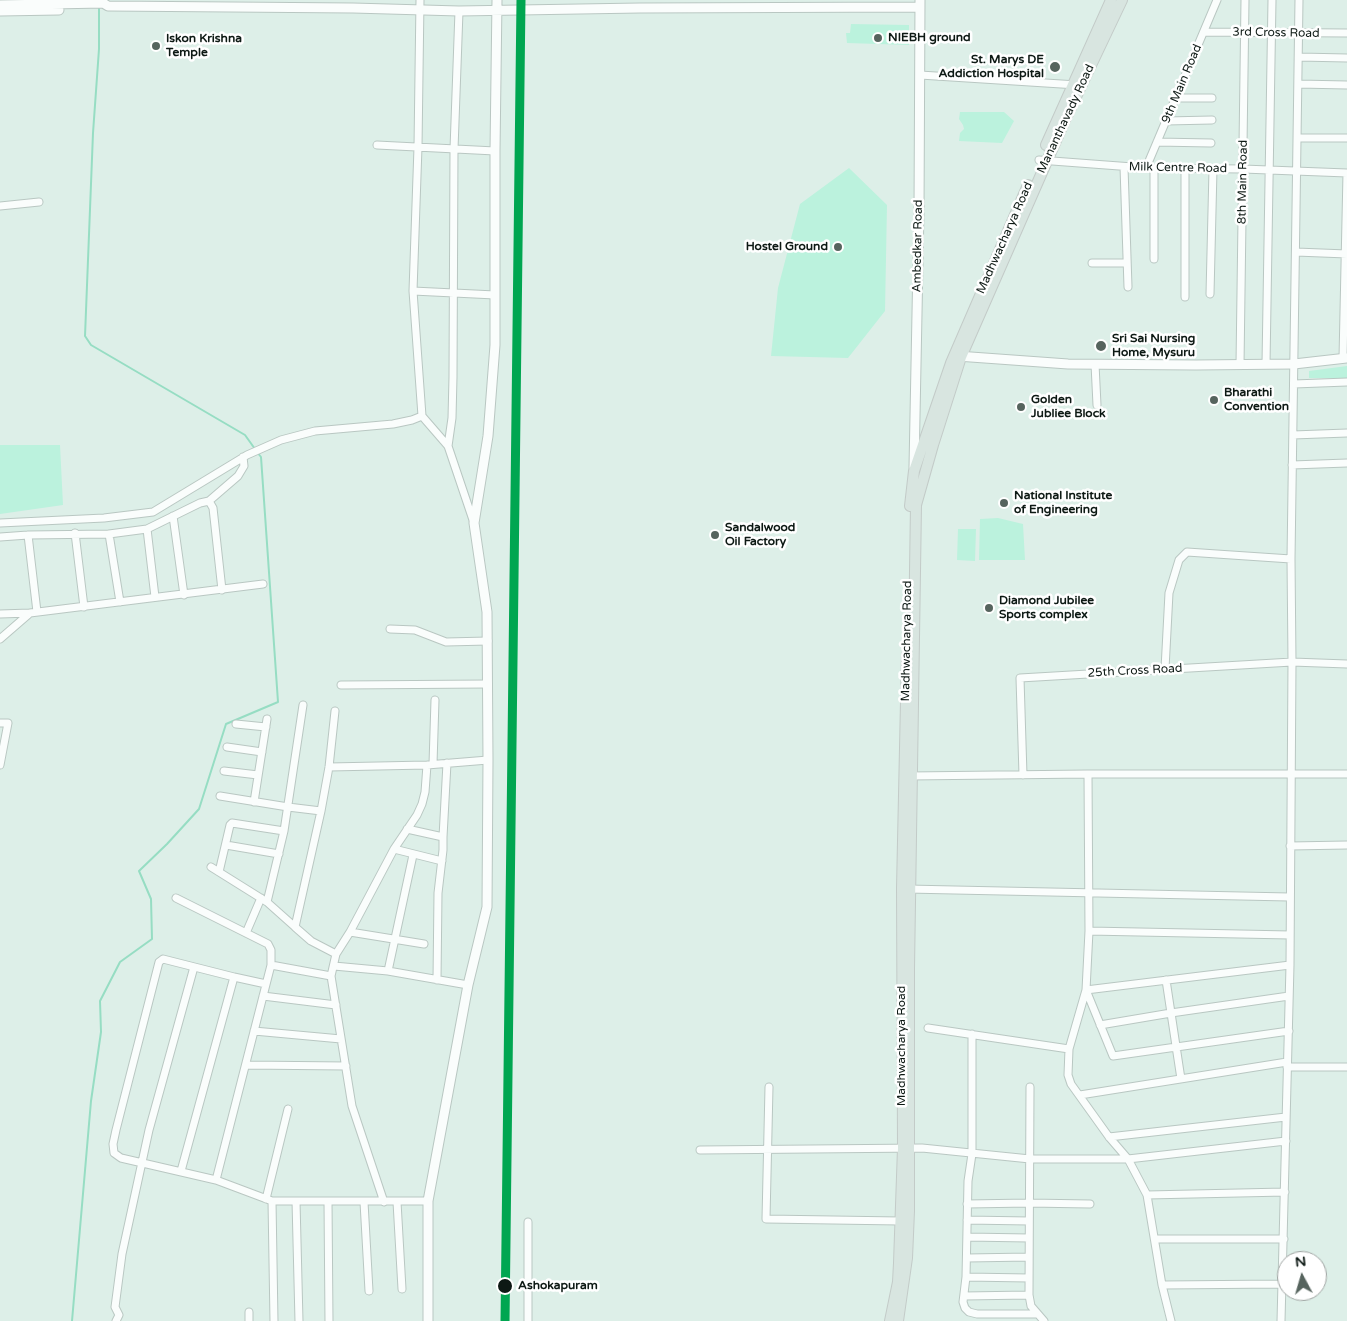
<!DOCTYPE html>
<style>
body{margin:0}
#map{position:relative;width:1347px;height:1321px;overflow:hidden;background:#ddefe8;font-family:"Varela Round",sans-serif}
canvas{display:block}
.north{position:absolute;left:1277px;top:1251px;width:50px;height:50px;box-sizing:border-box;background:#fff;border:1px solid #9ea3a1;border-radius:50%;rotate:354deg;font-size:14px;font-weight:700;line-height:20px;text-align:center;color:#0d1914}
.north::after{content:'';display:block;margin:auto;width:18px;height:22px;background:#56645e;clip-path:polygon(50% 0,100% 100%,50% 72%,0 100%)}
</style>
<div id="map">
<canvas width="1347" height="1321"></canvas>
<div class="north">N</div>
</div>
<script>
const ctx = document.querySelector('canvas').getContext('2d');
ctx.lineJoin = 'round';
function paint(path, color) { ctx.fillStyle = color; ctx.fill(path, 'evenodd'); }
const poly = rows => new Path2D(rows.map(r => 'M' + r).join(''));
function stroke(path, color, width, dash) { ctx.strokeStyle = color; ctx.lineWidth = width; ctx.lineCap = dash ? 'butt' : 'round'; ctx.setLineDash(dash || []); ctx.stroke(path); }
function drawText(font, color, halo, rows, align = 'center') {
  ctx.font = font + ' "Varela Round",sans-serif'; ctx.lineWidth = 5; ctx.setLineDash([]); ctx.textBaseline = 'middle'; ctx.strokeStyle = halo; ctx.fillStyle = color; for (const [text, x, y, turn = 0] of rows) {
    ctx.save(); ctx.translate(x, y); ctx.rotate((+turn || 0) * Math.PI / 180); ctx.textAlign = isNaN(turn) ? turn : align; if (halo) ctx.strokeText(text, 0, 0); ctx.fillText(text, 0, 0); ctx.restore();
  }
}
paint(poly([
 [851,24,909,25,909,45,847,43,846,33,850,33],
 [960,112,1004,112,1014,121,1002,143,959,141,960,133,964,129,963,125,959,119],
 [849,168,887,205,885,311,848,358,771,356,778,288,800,204],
 [1347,366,1347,378,1309,378,1309,371],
 [0,445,60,445,63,505,0,514],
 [998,518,1023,524,1025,560,979,560,980,519],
 [958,529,976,529,975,561,957,560]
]), '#bbf2dd');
stroke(poly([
 [99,5,99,49,93,133,85,336,91,345,245,435,255,449],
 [72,1321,91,1101,101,1032,100,1001,120,962,152,939,151,899,139,871,167,844,199,809,226,724,278,702,261,457,257,452]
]), '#96ddc3', 2);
const minor = poly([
 [420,0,418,147,413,291,422,416,448,446,474,523],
 [1205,32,1347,33],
 [1299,57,1347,58],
 [920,75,1077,85],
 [1298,84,1347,85],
 [1176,98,1212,98],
 [1166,121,1212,120],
 [1297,138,1347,138],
 [1157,142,1211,143],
 [377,145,495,151],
 [1039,160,1146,168,1243,169,1347,173],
 [1124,167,1128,287],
 [1146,168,1217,0],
 [1154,169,1154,259],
 [0,206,39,202],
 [1296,252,1347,254],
 [1092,263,1127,263],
 [413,291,495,295],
 [1210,294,1213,169],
 [1185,297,1185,169],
 [1343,358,1347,173],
 [1095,364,1097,405],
 [1266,364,1272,0],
 [1240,365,1245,0],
 [1294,384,1347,382],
 [1293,435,1347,433],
 [448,446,452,418,453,377,454,149,459,11],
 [1292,465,1347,463],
 [209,501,238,476,244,466,243,457],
 [173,516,184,595],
 [0,523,104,518,153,512,247,455,281,440,315,431,393,424,412,420,422,416],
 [147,529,155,597],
 [75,533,84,607],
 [109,534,120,602],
 [28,535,37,612],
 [0,537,28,535,109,534,147,529,200,503,209,501,213,508,222,590],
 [0,614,30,613],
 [390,629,415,630,446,642,488,641],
 [0,639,30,613,263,584],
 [1165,669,1169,593,1179,560,1187,552,1291,559],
 [341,685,488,684],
 [335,711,329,767,321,811,295,927,311,941,336,954],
 [0,723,8,723,0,765],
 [236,724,266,727],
 [227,747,262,752],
 [433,764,435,700],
 [329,767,427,765,488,760],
 [224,771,258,775],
 [1088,774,1089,931,1086,990,1069,1049,1068,1075,1071,1084,1109,1137,1128,1159,1147,1195,1162,1285,1171,1321],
 [1023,775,1020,678,1292,662,1347,664],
 [909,776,1088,774,1347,774],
 [220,796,288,807,321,811],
 [254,802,267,719],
 [407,829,443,837],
 [226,845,279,854],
 [1290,846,1347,845],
 [394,849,442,861],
 [211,867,267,902,295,927],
 [219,872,230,825,232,823,284,831],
 [907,889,1289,897],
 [176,898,268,944,271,950,271,965],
 [267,902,284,831,303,705],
 [1089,931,1290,935],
 [350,932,424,944],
 [246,933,261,898],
 [334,966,388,971,468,985],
 [388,971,413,855],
 [437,980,438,893,443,850,443,837,447,763],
 [1166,980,1181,1079],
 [266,984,234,977,163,959,159,962,116,1130,113,1144,114,1153,121,1158,216,1180,272,1201,428,1201],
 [1086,990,1113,1056,1289,1031],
 [1086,990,1290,965],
 [263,996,336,1005],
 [1100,1025,1171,1013,1289,996],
 [928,1028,1069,1049],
 [254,1031,341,1039],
 [972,1034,972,1154,968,1181,966,1277,963,1302,965,1308,969,1312,977,1314,1037,1314],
 [246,1065,346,1066],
 [1287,1067,1347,1067],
 [769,1087,766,1219,900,1221],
 [1030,1087,1029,1295,1031,1306,1044,1321],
 [1080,1095,1287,1062],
 [1109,1137,1286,1117],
 [700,1150,922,1148,1030,1159,1128,1159,1286,1141],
 [181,1171,234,977],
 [216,1180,271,965,331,976],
 [1147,1195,1285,1192],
 [266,1199,288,1109],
 [272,1201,274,1321],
 [296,1201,299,1321],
 [328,1201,329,1321],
 [364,1202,369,1291],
 [384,1202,352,1106,331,976,336,954,350,932,394,849,417,815,422,804,425,792,427,765],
 [397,1202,402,1289],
 [967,1204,1029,1203,1090,1204],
 [967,1220,1029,1221],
 [967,1237,1029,1238],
 [1155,1239,1284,1239],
 [967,1258,1029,1257],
 [966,1277,1029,1278],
 [1162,1285,1282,1284],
 [964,1296,1029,1295],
 [249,1312,249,1321],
 [116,1321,119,1315,115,1307,122,1254,149,1130,194,967],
 [528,1321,528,1222],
 [1281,1321,1290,965,1292,662,1291,559,1299,0]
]);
const tertiary = poly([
 [0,5,103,3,108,6,353,8,459,11,640,8,920,7],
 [0,11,59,10],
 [957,356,1068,364,1196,365,1294,364,1347,358],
 [914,467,919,211,920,0],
 [428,1321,428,1201,468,985,487,907,488,760,487,612,474,523,488,436,495,345,495,151,497,0]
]);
const primary = poly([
 [1046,145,1111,0],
 [910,506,914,471,951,363,1028,185],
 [890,1321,898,1282,899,1263,903,1148,902,888,907,655],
 [898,1321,907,1258,909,1211,909,968,916,505,933,445,961,357,1065,120,1122,0]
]);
stroke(minor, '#b9c7c2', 9);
stroke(tertiary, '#b9c7c2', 11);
stroke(primary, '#c3cbc8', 12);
stroke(minor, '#fafdfc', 7);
stroke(tertiary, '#fafdfc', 9);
stroke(primary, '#d8e5e0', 10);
stroke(poly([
 [505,1321,521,0]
]), '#00a651', 9);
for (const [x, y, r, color] of [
 [878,38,5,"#56645e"],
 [156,46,5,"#56645e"],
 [1055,67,6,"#56645e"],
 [838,247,5,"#56645e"],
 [1101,346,6,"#56645e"],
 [1214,400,5,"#56645e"],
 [1021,407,5,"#56645e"],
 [1004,503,5,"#56645e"],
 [715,535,5,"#56645e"],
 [989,608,5,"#56645e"],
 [505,1286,8,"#0d1914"]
]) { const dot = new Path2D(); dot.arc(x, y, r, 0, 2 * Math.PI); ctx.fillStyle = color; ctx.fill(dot); stroke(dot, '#fff', 2); }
drawText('12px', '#0d1914', '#fff', [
 ["3rd Cross Road",1276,33,1],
 ["9th Main Road",1182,84,-67],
 ["Mananthavady Road",1066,119,-65],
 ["Milk Centre Road",1178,168,1],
 ["8th Main Road",1243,182,-89],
 ["Madhwacharya Road",1005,238,-66],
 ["Ambedkar Road",918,246,-89],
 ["Madhwacharya Road",907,641,-89],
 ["25th Cross Road",1135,671,-3],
 ["Madhwacharya Road",902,1046,-90]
]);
drawText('bold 12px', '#0d1914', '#fff', [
 ["NIEBH ground",888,38],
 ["Iskon Krishna",166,39],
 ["Temple",166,53],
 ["St. Marys DE",1044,60,"right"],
 ["Addiction Hospital",1044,74,"right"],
 ["Hostel Ground",828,247,"right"],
 ["Sri Sai Nursing",1112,339],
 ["Home, Mysuru",1112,353],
 ["Bharathi",1224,393],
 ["Convention",1224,407],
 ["Golden",1031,400],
 ["Jubliee Block",1031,414],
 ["National Institute",1014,496],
 ["of Engineering",1014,510],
 ["Sandalwood",725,528],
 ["Oil Factory",725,542],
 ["Diamond Jubilee",999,601],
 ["Sports complex",999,615]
], 'left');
drawText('bold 12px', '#0d1914', '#fff', [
 ["Ashokapuram",518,1286]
], 'left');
</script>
